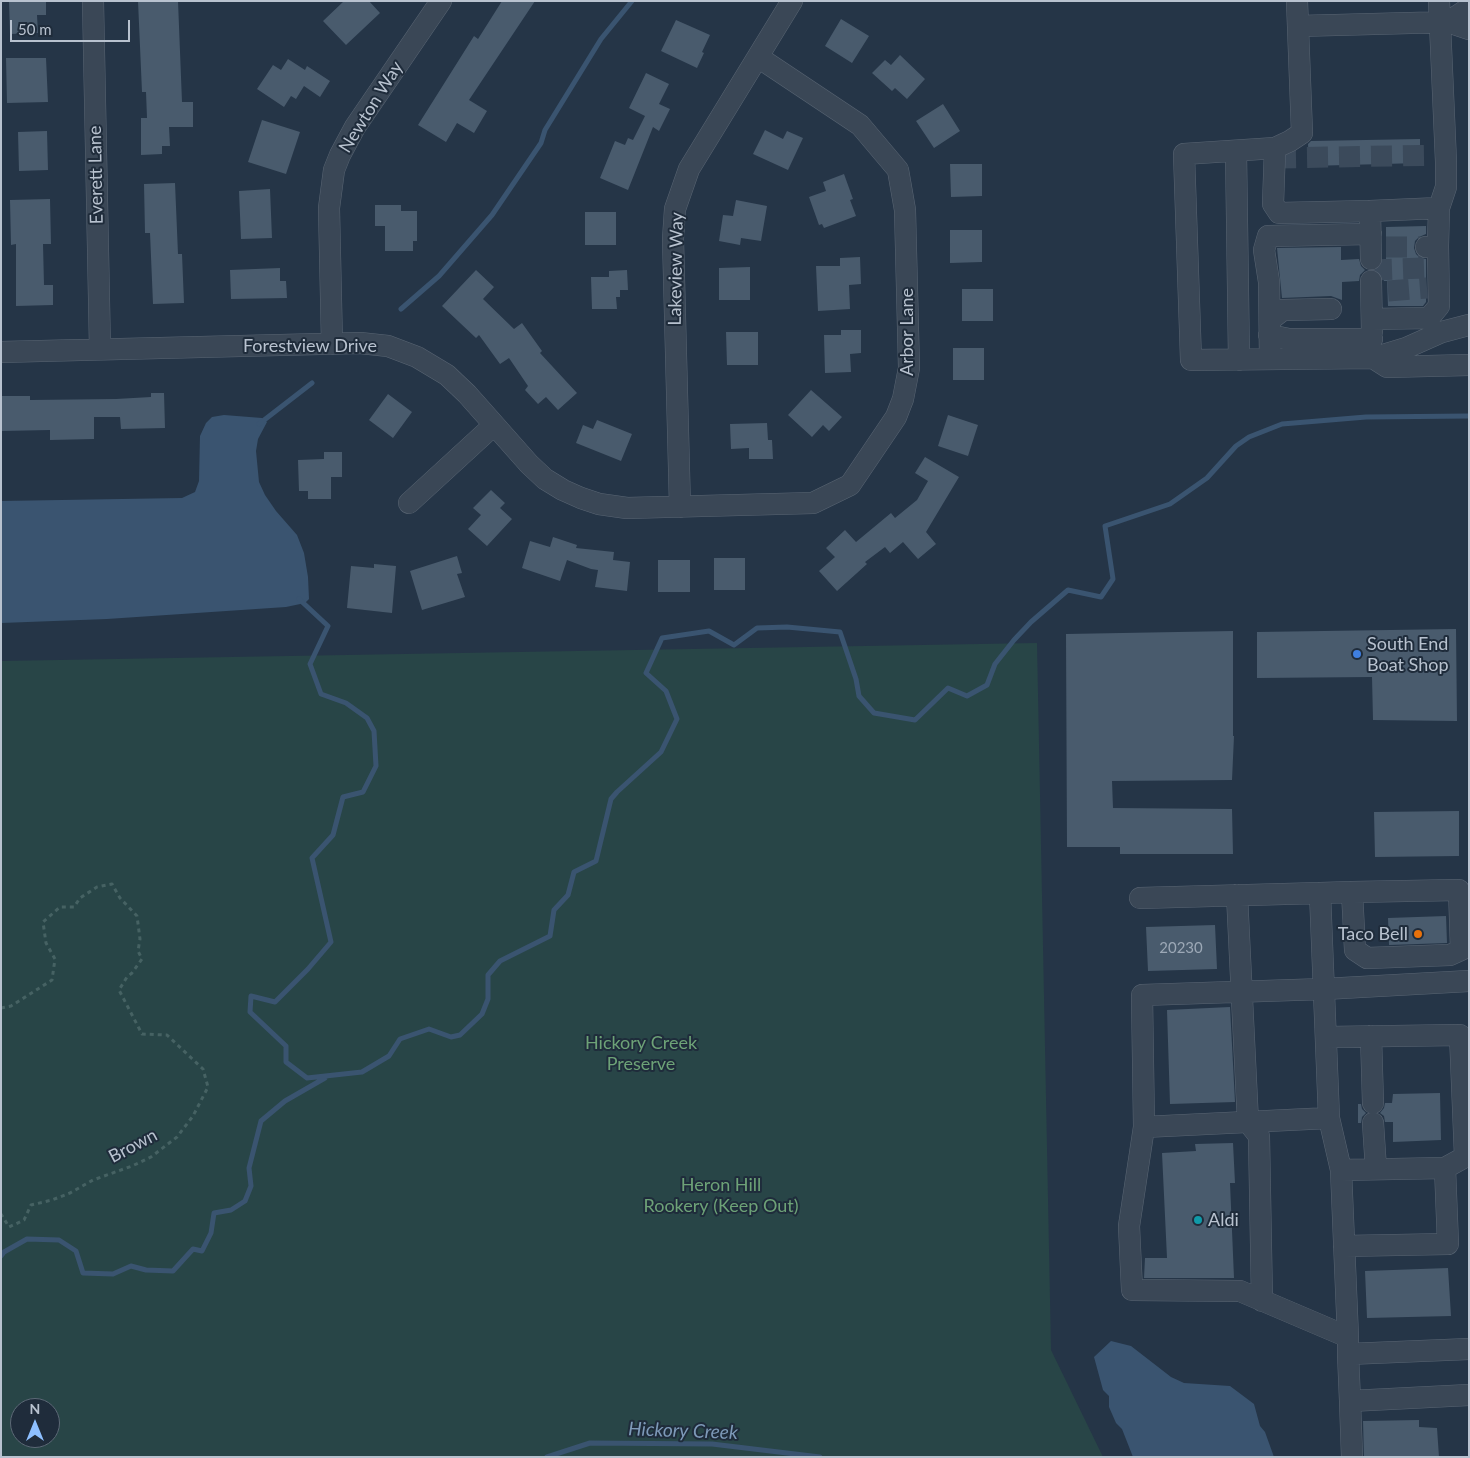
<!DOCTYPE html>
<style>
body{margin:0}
#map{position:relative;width:1470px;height:1458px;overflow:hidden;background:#253547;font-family:Lato,sans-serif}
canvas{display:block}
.frame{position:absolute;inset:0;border:2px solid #b8c2cf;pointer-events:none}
.north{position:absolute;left:10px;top:1398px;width:50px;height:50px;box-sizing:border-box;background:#1f2c3b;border:1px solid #5c6876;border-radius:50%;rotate:0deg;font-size:14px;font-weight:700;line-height:20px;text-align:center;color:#b8c2cf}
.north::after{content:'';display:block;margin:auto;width:18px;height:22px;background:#8dbfff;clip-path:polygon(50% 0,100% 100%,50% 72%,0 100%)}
.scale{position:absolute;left:10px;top:20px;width:120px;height:22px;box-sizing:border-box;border:2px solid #b8c2cf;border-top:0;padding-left:6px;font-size:15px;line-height:18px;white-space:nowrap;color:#b8c2cf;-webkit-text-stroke:4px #1f2c3b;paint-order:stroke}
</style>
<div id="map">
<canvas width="1470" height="1458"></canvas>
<div class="frame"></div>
<div class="north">N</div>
<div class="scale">50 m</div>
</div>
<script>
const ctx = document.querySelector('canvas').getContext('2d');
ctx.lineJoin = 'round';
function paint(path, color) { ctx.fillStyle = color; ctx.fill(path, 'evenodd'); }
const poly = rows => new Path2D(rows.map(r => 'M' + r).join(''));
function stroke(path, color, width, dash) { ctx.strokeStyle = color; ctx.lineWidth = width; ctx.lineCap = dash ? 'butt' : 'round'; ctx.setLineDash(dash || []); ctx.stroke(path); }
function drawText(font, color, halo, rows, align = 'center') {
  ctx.font = font + ' Lato,sans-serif'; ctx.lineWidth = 4; ctx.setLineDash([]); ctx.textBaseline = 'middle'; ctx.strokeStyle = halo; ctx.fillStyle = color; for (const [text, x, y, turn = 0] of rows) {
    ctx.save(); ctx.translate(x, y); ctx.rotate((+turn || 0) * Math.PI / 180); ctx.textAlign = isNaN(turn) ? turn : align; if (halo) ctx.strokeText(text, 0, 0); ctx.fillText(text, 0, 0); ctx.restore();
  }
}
paint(poly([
 [1037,643,1051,1350,1103,1457,1,1457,1,661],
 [20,1408,50,1408,50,1438,20,1438]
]), '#284547');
paint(poly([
 [224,415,262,418,267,422,258,439,256,451,259,482,265,495,276,511,297,535,304,553,308,577,309,599,305,603,286,607,107,619,1,623,1,501,182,498,195,492,199,481,200,436,206,423,212,417],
 [1111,1341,1131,1346,1171,1377,1184,1383,1230,1386,1254,1404,1260,1426,1265,1432,1274,1457,1133,1457,1122,1429,1116,1423,1109,1407,1109,1396,1103,1390,1094,1357]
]), '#3a5470');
stroke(poly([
 [401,309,439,276,492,215,541,143,545,130,601,39,632,1],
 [259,424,312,383],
 [299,599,328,626,310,664,321,694,346,703,367,718,374,731,376,766,363,792,343,797,333,835,312,858,331,942,308,969,275,1002,251,996,250,1012,286,1046,286,1062,307,1078,362,1072,389,1056,400,1039,429,1029,451,1037,460,1035,482,1014,488,999,488,975,500,961,550,936,554,910,568,895,574,872,596,861,611,799,617,792,661,752,677,719,666,691,646,673,662,638,709,631,734,645,757,628,787,627,840,632,856,679,859,696,874,713,915,720,948,688,967,696,987,685,995,664,1014,640,1031,622,1068,590,1101,597,1113,579,1105,526,1170,504,1207,478,1236,446,1249,437,1282,424,1366,417,1469,416],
 [1,1256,4,1252,27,1239,59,1240,76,1251,83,1273,113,1274,131,1266,146,1270,173,1271,193,1249,202,1251,211,1233,214,1213,231,1210,245,1201,251,1186,249,1168,261,1121,285,1101,325,1078],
 [547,1457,590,1443,712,1444,820,1457]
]), '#3a5470', 5);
paint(poly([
 [9,1,46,1,46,15,37,15,38,33,10,34],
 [138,1,178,1,182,102,193,102,193,127,169,127,170,146,162,146,162,154,141,155,141,118,147,118,146,92,142,92],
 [344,1,369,1,380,13,346,45,323,21],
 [502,1,535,1,469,100,487,111,474,133,457,123,446,142,418,125,474,36,478,39],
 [841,19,869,36,852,63,825,46],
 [676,20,710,35,702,52,704,53,697,68,661,51],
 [900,55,925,79,907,99,895,88,892,91,872,73,885,60,891,65],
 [6,58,46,58,48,102,7,103],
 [288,59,305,70,307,66,330,81,320,97,304,86,296,99,291,96,284,107,257,89,273,65,281,70],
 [646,73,669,84,659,104,670,109,659,131,653,127,628,190,600,178,615,141,625,145,628,138,633,140,645,116,629,108],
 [943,104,960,131,934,148,916,121],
 [262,120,300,132,286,174,248,162],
 [765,130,783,139,787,131,803,138,788,170,753,154],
 [47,131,48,170,19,171,18,132],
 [1420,139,1420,163,1309,166,1308,144,1311,141],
 [950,164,982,164,982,196,951,197],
 [844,174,853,199,850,200,856,216,824,228,822,224,819,225,809,197,826,191,823,182],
 [175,183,178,254,182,254,184,303,153,304,150,233,145,233,144,184],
 [270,189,272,238,241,239,239,191],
 [50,199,51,244,43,244,44,285,53,285,53,305,16,306,16,244,11,245,10,200],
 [736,200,767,206,761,241,741,238,740,245,719,241,723,215,733,216],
 [375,205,401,205,401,211,417,211,417,241,413,241,413,251,385,251,385,226,375,226],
 [585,212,616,212,616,245,585,245],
 [1426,226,1426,234,1419,237,1415,241,1414,248,1416,254,1420,258,1426,259,1426,302,1423,306,1388,306,1387,281,1384,281,1381,274,1377,270,1382,265,1384,259,1386,259,1386,227],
 [950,230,982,230,982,262,950,263],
 [1341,247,1341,260,1359,259,1361,266,1365,270,1360,275,1359,281,1342,282,1342,300,1331,296,1282,298,1277,248],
 [860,257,861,284,849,285,850,309,818,311,816,266,840,266,840,258],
 [750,267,750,300,719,300,719,268],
 [280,268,280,281,286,281,287,298,231,299,230,270],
 [476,270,494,287,483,299,514,329,522,323,542,351,540,353,577,393,558,410,546,397,538,404,525,390,528,386,509,358,500,364,479,335,476,338,442,306],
 [627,270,628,290,620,290,620,297,616,297,617,309,592,309,591,277,609,277,609,271],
 [962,289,993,289,993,321,962,321],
 [841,330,861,330,861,353,850,354,851,372,825,373,824,335,841,335],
 [726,332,758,332,758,365,727,365],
 [953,348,984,348,984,380,953,380],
 [811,390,842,417,829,431,823,425,812,437,788,415],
 [151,393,164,393,165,428,121,429,120,417,94,417,94,439,50,440,50,430,1,431,1,396,30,396,30,400,116,399,151,397],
 [388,394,412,412,393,438,369,420],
 [948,415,978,425,968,456,938,446],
 [597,420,632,434,621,461,576,443,583,425,593,429],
 [767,423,768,440,772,440,773,459,749,459,749,448,731,449,730,424],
 [324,452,342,452,342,477,331,477,331,499,308,499,308,491,299,491,298,460,324,459],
 [925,457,959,477,926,532,936,544,918,559,903,542,890,553,885,547,865,562,867,564,837,591,819,571,835,557,826,548,845,530,856,542,891,513,895,518,917,500,928,481,915,473],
 [491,490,505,503,500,508,512,519,487,546,468,529,481,515,473,508],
 [553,537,577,545,576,548,614,552,613,560,630,562,627,591,595,587,598,570,591,569,567,560,560,581,522,568,530,541,550,547],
 [457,556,462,573,457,574,465,597,422,610,410,571],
 [714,558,745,558,745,590,714,590],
 [658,560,690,560,690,592,658,592],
 [374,564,396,566,392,613,347,608,351,566,374,568],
 [1456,629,1457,721,1373,720,1372,677,1257,678,1257,632],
 [1233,631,1233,736,1234,736,1232,780,1112,781,1113,808,1232,809,1233,854,1120,854,1120,847,1067,847,1066,634],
 [1459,811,1459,856,1375,857,1374,812],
 [1446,916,1447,943,1389,945,1388,918],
 [1215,925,1217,969,1148,971,1146,927],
 [1230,1007,1235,1102,1170,1104,1167,1010],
 [1440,1093,1441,1140,1393,1142,1393,1122,1385,1122,1384,1116,1380,1113,1384,1108,1385,1103,1392,1103,1393,1094],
 [1358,1104,1361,1104,1362,1109,1366,1113,1362,1117,1361,1123,1358,1123],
 [1233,1143,1235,1183,1230,1183,1234,1278,1144,1278,1145,1258,1167,1258,1162,1153,1196,1151,1195,1144],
 [1448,1268,1451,1316,1367,1318,1365,1271],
 [1419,1420,1419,1427,1437,1428,1439,1457,1364,1457,1363,1421]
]), '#495b6d');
stroke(poly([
 [1275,158,1446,155],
 [1386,247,1426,247],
 [1371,270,1427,268],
 [1388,291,1427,288]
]), '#3b4a5b', 21, [21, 11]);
const minor = poly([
 [93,1,100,349],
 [1448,22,1469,8],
 [1298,26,1448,22,1469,29],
 [1275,148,1290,141,1302,133,1297,1],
 [1236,151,1239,360],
 [1370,211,1439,208,1446,187,1446,162,1439,1],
 [1438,246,1439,208],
 [1371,259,1370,211,1279,213,1273,204,1275,148,1184,154,1191,360,1373,358,1406,348,1442,332,1469,325],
 [1371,281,1372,332],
 [1372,319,1429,318,1439,306,1438,246,1426,247],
 [1270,320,1283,310,1331,309],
 [1269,335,1289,339,1372,339],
 [332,344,329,208,334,170,340,155,355,127,441,1],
 [1,352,360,343,388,346,417,357,447,375,467,394,529,464,545,479,563,490,581,498,599,504,627,508,813,503,850,485,896,417,903,399,909,368,905,210,898,170,860,125,758,57],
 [1373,358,1387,367,1469,365],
 [1270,359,1269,282,1264,250,1268,236,1371,234],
 [409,503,494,425],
 [680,507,673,239,675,209,689,169,792,1],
 [1320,893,1329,1118,1341,1170,1348,1337],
 [1237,895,1248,1122,1259,1136,1262,1301],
 [1140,898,1320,893,1352,892,1459,890,1461,950,1450,955,1367,958,1355,950,1352,892],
 [1469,981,1324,989,1142,995,1144,1127,1129,1226,1132,1290,1240,1291,1348,1337,1348,1354,1469,1349],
 [1371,1036,1373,1103],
 [1327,1037,1460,1035,1465,1157,1445,1168,1341,1170],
 [1373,1123,1376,1169],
 [1144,1127,1329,1118],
 [1344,1246,1448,1244,1445,1168],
 [1348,1354,1350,1401,1469,1395],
 [1350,1401,1352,1457]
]);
stroke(minor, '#596573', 22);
stroke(poly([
 [1,1008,11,1006,52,980,55,959,46,943,43,922,60,907,74,907,80,898,97,887,112,884,120,898,137,916,140,939,138,951,142,959,132,973,127,977,119,990,142,1034,167,1035,203,1069,208,1087,193,1116,177,1137,151,1157,132,1166,93,1180,70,1193,52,1200,31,1205,24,1220,9,1227,1,1214]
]), '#466263', 3, [4, 4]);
stroke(minor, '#3a4756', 21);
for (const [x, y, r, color] of [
 [1357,654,5,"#3f7fe0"],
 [1418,934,5,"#e8710a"],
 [1198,1220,5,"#0f9aa8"]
]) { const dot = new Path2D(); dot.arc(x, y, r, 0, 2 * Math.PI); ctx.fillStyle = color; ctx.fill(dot); stroke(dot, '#1f2c3b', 2); }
drawText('15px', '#9ca8b6', null, [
 ["20230",1181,948]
]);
drawText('18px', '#b8c2cf', '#1f2c3b', [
 ["Newton Way",371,107,-58],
 ["Everett Lane",96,175,-91],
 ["Lakeview Way",676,269,-89],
 ["Arbor Lane",907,332,-90],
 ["Forestview Drive",310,346],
 ["Brown",133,1146,-28]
]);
drawText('18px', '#b8c2cf', '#1f2c3b', [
 ["South End",1367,644],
 ["Boat Shop",1367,665],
 ["Taco Bell",1408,934,"right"],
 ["Aldi",1208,1220]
], 'left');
drawText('18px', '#6da277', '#1f2c3b', [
 ["Hickory Creek",641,1043],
 ["Preserve",641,1064],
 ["Heron Hill",721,1185],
 ["Rookery (Keep Out)",721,1206]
]);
drawText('italic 19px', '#7d99b8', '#1f2c3b', [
 ["Hickory Creek",683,1431,2]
]);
</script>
